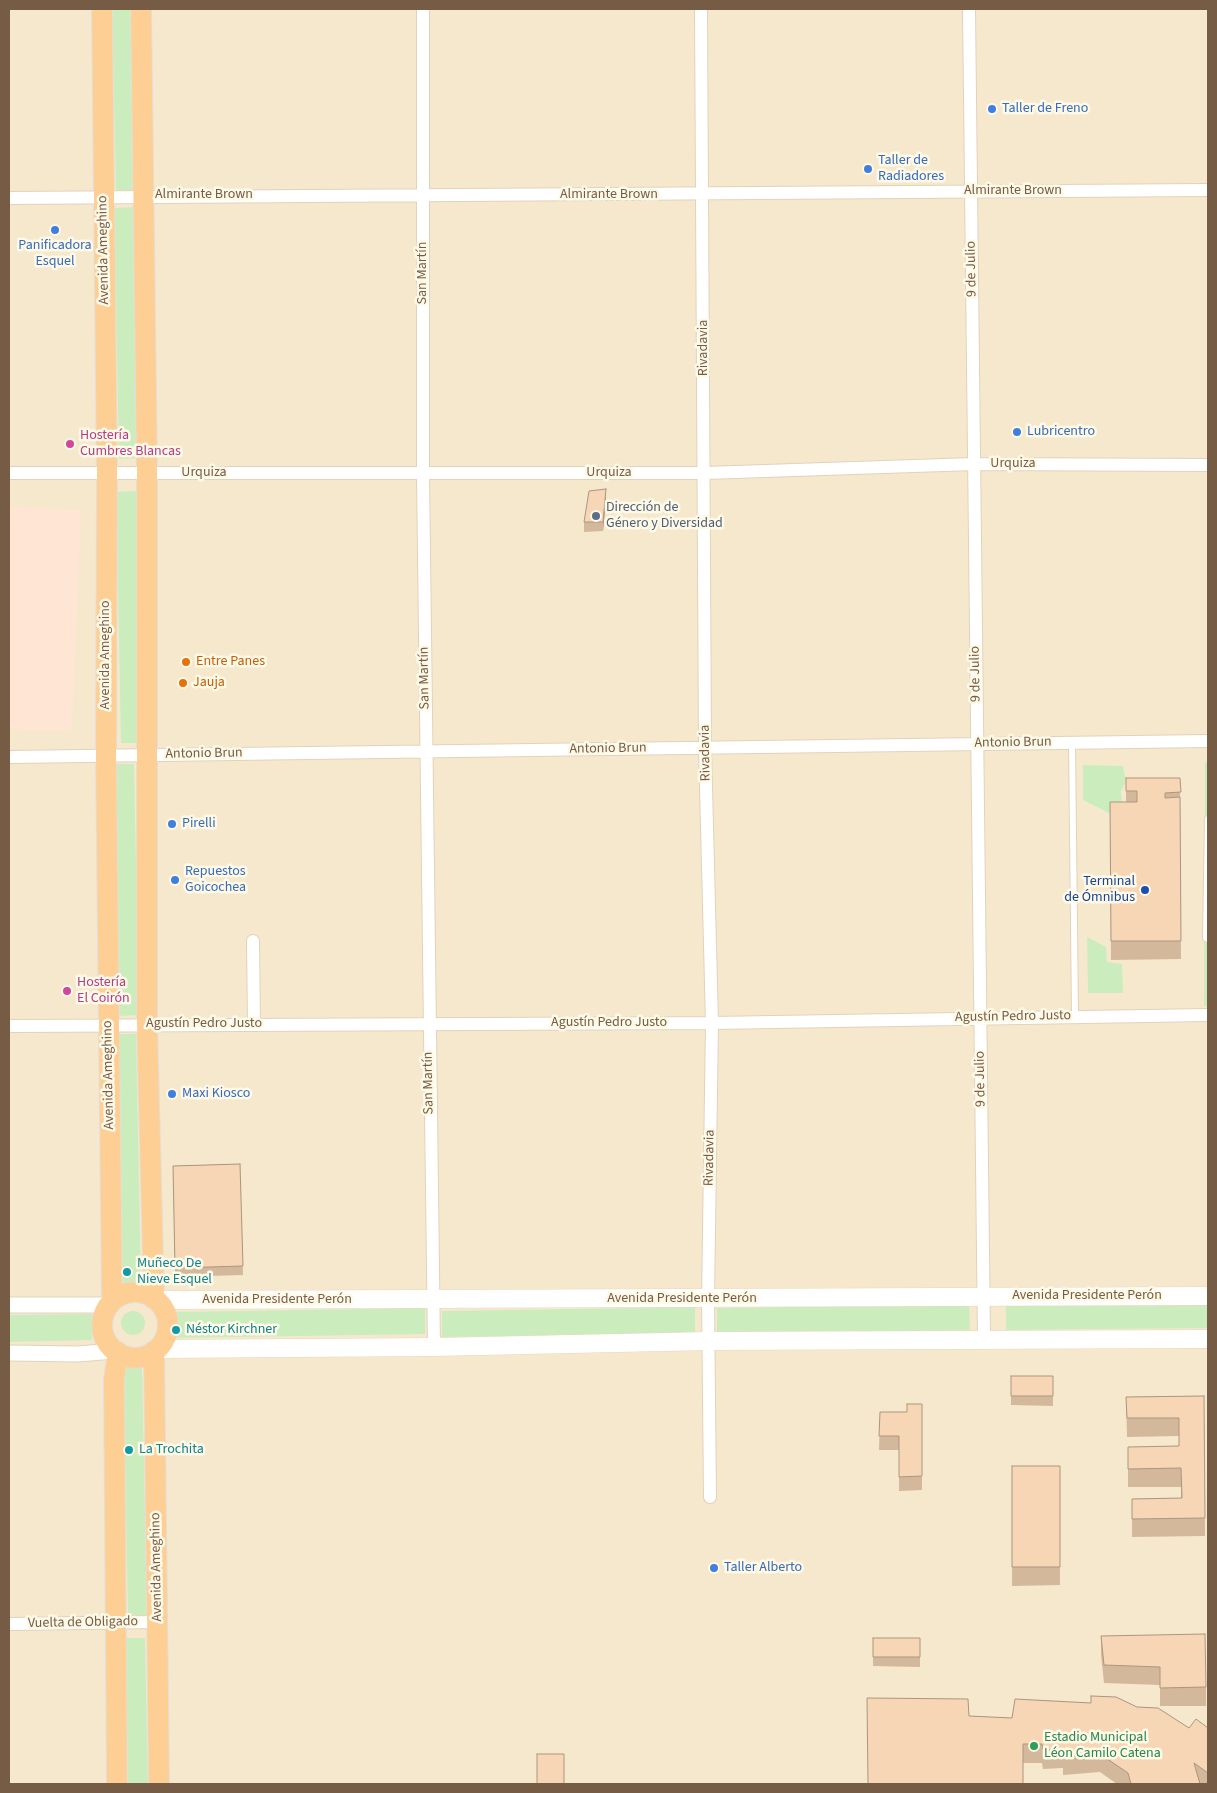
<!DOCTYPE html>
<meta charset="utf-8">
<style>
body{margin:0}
#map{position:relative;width:1217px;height:1793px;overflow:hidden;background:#fef6e0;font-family:"Source Sans 3",sans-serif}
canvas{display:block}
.frame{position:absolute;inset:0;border:10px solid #775c45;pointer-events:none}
</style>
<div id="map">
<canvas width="1217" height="1793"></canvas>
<div class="frame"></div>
</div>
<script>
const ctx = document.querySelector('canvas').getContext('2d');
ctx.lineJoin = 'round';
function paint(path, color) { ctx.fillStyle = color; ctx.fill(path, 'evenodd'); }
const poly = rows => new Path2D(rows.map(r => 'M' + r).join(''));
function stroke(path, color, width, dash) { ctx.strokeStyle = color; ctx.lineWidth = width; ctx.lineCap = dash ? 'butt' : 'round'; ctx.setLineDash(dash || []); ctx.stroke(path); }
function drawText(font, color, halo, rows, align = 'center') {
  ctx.font = font + ' "Source Sans 3",sans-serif'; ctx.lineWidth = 5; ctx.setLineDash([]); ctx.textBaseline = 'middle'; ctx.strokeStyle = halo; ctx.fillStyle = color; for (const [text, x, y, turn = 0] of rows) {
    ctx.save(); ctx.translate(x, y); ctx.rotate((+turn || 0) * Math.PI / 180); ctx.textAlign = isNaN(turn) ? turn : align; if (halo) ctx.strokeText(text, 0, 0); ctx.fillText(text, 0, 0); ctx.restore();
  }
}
paint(poly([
 [9,9,1208,9,1208,1784,9,1784]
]), '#f6e8cd');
paint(poly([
 [9,507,81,510,72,731,9,729]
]), '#ffe5d3');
paint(poly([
 [112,9,132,9,135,190,116,190],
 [133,207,138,458,119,459,114,208],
 [136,491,141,743,121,743,116,492],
 [1205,762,1208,762,1208,1006,1204,1006],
 [115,764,134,764,139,1015,120,1016],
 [1083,765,1123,766,1126,782,1121,791,1123,814,1115,816,1083,800],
 [1087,937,1106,947,1107,962,1122,964,1123,993,1088,993],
 [117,1034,136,1034,141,1285,122,1286],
 [969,1304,970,1330,717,1334,717,1308],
 [1208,1304,1208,1328,1006,1330,1006,1306],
 [695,1307,695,1334,442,1337,442,1311],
 [425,1308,425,1334,173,1338,172,1312],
 '121 1323a12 12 0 1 1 24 0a12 12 0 1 1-24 0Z',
 [92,1314,92,1340,9,1342,9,1315],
 [123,1364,142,1364,147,1615,128,1616],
 [125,1638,145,1638,148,1784,128,1784]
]), '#cbedbd');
const service = poly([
 [1072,742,1075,1016],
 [1208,819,1206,938,1208,939]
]);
const minor = poly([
 [423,9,423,474,434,1347],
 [701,9,705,748,712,1023,708,1299,710,1497],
 [969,9,984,1340],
 [9,198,1208,190],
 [9,473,705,473,974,464,1208,465],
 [9,757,1208,741],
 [253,941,254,1024],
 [9,1026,712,1023,1208,1015],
 [9,1624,157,1622]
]);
const tertiary = poly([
 [9,1305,109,1305],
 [9,1353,78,1354,114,1351]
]);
const secondary = poly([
 [156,1300,1208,1296],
 [156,1349,434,1347,709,1341,1208,1339]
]);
const trunk = poly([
 [102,9,107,472,106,756,112,1300],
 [141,9,147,473,147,1024,154,1299],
 '102 1325a33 33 0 1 1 66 0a33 33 0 1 1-66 0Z',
 [154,1351,159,1784],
 [117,1784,114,1380,118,1352]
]);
stroke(service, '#e3d2bb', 8);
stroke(minor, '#e3d2bb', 14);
stroke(tertiary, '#e3d2bb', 17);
stroke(secondary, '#ebd6ba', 19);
stroke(trunk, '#e4deda', 22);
stroke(service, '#fff', 6);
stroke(minor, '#fff', 12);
stroke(tertiary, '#fff', 15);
stroke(secondary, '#fff', 18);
stroke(trunk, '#fecf94', 20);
paint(poly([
 [606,499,603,531,584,532,584,522],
 [1126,778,1180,778,1181,959,1111,960,1110,802,1126,802],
 [240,1164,243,1275,175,1277,173,1166],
 [1053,1376,1053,1406,1011,1405,1011,1396],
 [1204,1396,1205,1536,1132,1537,1132,1499,1181,1498,1181,1487,1128,1487,1128,1447,1179,1446,1179,1436,1127,1437,1126,1397],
 [922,1404,922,1490,899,1491,899,1450,879,1450,880,1412,907,1412],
 [1012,1466,1060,1466,1060,1585,1012,1586],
 [1101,1636,1206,1687,1206,1706,1160,1706,1160,1685,1104,1683,1101,1655],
 [920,1638,920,1667,873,1666,873,1657],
 [1137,1707,1189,1728,1208,1728,1208,1784,1117,1784,1100,1772,1063,1775,1063,1768,1043,1769,1042,1763,1023,1763,969,1716,1012,1718]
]), '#d4b89c');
paint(poly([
 [606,489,606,499,603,531,603,522]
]), '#ac967f');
const building = poly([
 [606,489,603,522,584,522,589,491,606,489],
 [1126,778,1180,778,1181,792,1165,793,1165,798,1180,797,1181,941,1111,941,1110,802,1137,802,1137,791,1126,791,1126,778],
 [240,1164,243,1266,175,1268,173,1166,240,1164],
 [1011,1376,1053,1376,1053,1396,1011,1396,1011,1376],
 [1204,1396,1205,1518,1132,1519,1132,1499,1182,1498,1181,1468,1128,1469,1128,1447,1179,1446,1179,1418,1127,1418,1126,1397,1204,1396],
 [907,1404,922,1404,922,1476,899,1477,899,1436,879,1436,880,1412,907,1412,907,1404],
 [1012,1466,1060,1466,1060,1567,1012,1567,1012,1466],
 [1205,1634,1206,1687,1160,1688,1160,1667,1104,1665,1101,1636,1205,1634],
 [873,1638,920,1638,920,1657,873,1657,873,1638],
 [1091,1696,1116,1697,1137,1707,1158,1708,1189,1728,1196,1719,1208,1728,1208,1773,1194,1763,1200,1784,1131,1784,1128,1773,1100,1754,1063,1757,1063,1750,1043,1750,1042,1744,1023,1744,1023,1784,868,1784,867,1698,968,1699,969,1716,1012,1718,1015,1699,1091,1703,1091,1696],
 [537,1754,564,1754,564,1784,537,1784,537,1754]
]);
paint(building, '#f6d6b5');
stroke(building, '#ac967f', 1);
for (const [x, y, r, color] of [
 [992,109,5,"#3f7fe0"],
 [868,169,5,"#3f7fe0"],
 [55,230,5,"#3f7fe0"],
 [1017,432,5,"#3f7fe0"],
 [70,444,5,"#d1479c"],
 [596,516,5,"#5c6f8a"],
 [186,662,5,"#e8710a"],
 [183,683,5,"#e8710a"],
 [172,824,5,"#3f7fe0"],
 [175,880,5,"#3f7fe0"],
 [1145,890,5,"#1a4fb4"],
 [67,991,5,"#d1479c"],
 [172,1094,5,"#3f7fe0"],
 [127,1272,5,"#0f9aa8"],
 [176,1330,5,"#0f9aa8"],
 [129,1450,5,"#0f9aa8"],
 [714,1568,5,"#3f7fe0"],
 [1034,1746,5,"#2e9e5b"]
]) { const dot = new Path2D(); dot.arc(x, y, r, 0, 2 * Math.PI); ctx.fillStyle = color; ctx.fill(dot); stroke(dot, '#fff9e8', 2); }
drawText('14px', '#366cbe', '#fff9e8', [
 ["Taller de Freno",1002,109],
 ["Taller de",878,161],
 ["Radiadores",878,177],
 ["Panificadora",55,246,"center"],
 ["Esquel",55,262,"center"],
 ["Lubricentro",1027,432],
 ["Pirelli",182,824],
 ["Repuestos",185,872],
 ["Goicochea",185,888],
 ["Maxi Kiosco",182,1094],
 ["Taller Alberto",724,1568]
], 'left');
drawText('14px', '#775c45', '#fff9e8', [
 ["Almirante Brown",1013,191],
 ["Almirante Brown",204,195],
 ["Almirante Brown",609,195],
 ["Avenida Ameghino",104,250,-91],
 ["9 de Julio",972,269,-91],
 ["San Martín",423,273,-90],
 ["Rivadavia",704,348,-90],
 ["Urquiza",1013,464],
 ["Urquiza",204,473],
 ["Urquiza",609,473],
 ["Avenida Ameghino",106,655,-90],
 ["9 de Julio",976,674,-91],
 ["San Martín",425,678,-91],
 ["Antonio Brun",1013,743,-1],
 ["Antonio Brun",608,749,-1],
 ["Rivadavia",706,753,-91],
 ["Antonio Brun",204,754,-1],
 ["Agustín Pedro Justo",1013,1017,-1],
 ["Agustín Pedro Justo",609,1023],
 ["Agustín Pedro Justo",204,1024],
 ["Avenida Ameghino",109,1075,-91],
 ["9 de Julio",981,1079,-91],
 ["San Martín",429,1083,-91],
 ["Rivadavia",710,1158,-89],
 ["Avenida Presidente Perón",1087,1296],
 ["Avenida Presidente Perón",682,1299],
 ["Avenida Presidente Perón",277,1300],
 ["Avenida Ameghino",157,1567,-91],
 ["Vuelta de Obligado",83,1623,-1]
]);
drawText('14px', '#b23c85', '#fff9e8', [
 ["Hostería",80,436],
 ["Cumbres Blancas",80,452],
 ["Hostería",77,983],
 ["El Coirón",77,999]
], 'left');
drawText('14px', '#4e5e75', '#fff9e8', [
 ["Dirección de",606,508],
 ["Género y Diversidad",606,524]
], 'left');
drawText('14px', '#c56008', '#fff9e8', [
 ["Entre Panes",196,662],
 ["Jauja",193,683]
], 'left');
drawText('14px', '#164399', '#fff9e8', [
 ["Terminal",1135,882],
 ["de Ómnibus",1135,898]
], 'right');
drawText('14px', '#0d838f', '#fff9e8', [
 ["Muñeco De",137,1264],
 ["Nieve Esquel",137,1280],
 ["Néstor Kirchner",186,1330],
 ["La Trochita",139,1450]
], 'left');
drawText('14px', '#27864d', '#fff9e8', [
 ["Estadio Municipal",1044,1738],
 ["Léon Camilo Catena",1044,1754]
], 'left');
</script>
